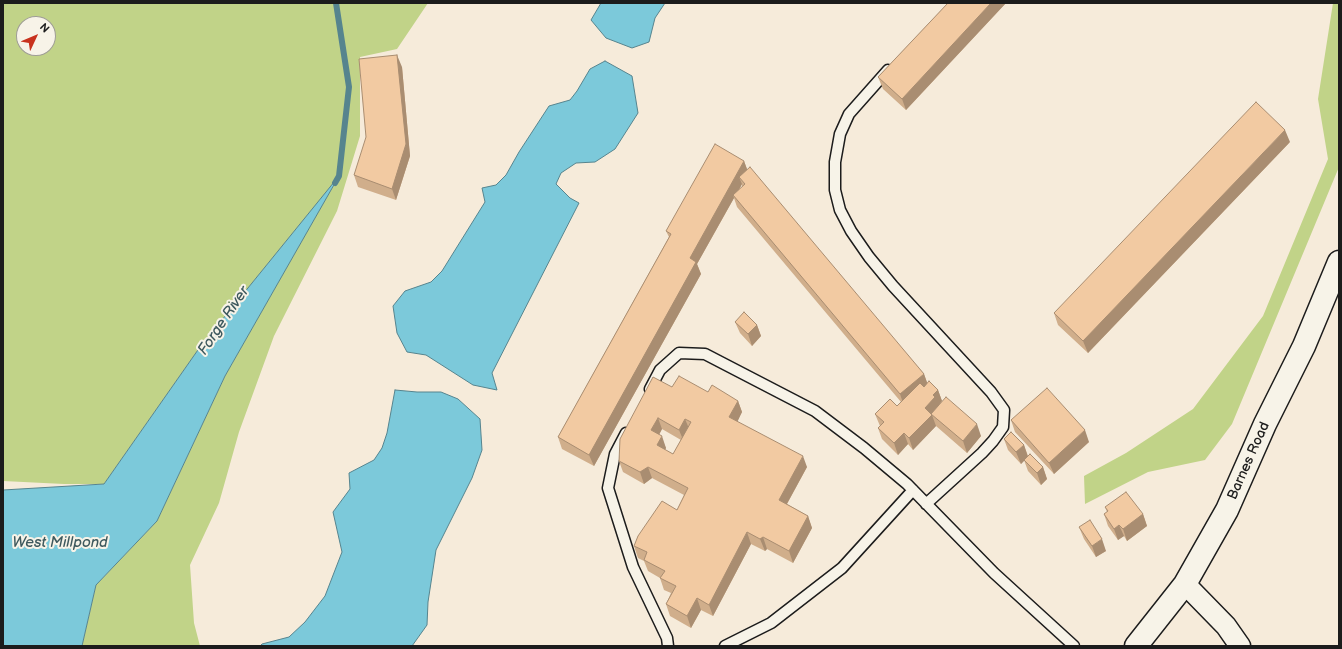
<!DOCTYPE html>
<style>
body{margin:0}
#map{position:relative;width:1342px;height:649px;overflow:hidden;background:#f6ebda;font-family:"Balsamiq Sans",sans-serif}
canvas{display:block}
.frame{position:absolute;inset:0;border:4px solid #1c1c1c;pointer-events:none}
.north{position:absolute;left:16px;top:16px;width:40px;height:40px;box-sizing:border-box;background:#f7f3e8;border:1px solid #9f9d96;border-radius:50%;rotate:46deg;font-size:11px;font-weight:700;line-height:16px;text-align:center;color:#1c1c1c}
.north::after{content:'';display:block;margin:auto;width:14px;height:18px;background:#c8321e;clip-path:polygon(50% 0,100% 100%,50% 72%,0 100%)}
</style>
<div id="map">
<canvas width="1342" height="649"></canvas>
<div class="frame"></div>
<div class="north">N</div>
</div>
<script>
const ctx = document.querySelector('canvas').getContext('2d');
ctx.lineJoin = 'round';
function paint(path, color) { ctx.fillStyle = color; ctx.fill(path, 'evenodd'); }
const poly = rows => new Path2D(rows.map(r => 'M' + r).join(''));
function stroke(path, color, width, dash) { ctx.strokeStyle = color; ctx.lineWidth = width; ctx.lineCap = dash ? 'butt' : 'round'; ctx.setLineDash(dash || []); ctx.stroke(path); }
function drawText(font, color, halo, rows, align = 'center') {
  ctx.font = font + ' "Balsamiq Sans",sans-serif'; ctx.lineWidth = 4; ctx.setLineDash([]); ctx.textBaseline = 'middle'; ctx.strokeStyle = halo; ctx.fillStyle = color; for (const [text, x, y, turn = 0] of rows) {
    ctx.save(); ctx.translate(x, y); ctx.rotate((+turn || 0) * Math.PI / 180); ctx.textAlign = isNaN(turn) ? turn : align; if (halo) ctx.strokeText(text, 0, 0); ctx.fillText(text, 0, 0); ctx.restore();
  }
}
paint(poly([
 [3,3,428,3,397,49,360,57,360,136,337,211,274,336,239,432,219,503,190,565,194,623,200,646,82,646,96,585,157,521,225,376,337,179,200,347,104,484,64,484,3,481],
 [24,24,48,24,48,48,24,48],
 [1333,3,1339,3,1339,167,1232,424,1205,460,1148,472,1085,504,1084,476,1126,453,1193,409,1263,316,1328,159,1318,99]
]), '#c1d388');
const water = poly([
 [601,3,665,3,655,18,649,42,632,48,606,38,591,20,601,3],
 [605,61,632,76,638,113,615,149,595,162,576,163,561,173,556,184,570,198,579,203,492,373,497,390,473,385,426,355,407,352,397,333,393,306,405,291,431,282,442,271,485,202,482,188,496,185,506,175,519,152,549,106,570,100,577,91,590,69,605,61],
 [339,176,225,376,157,521,96,585,82,646,3,646,3,490,104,484,200,347,339,176],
 [395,390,417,392,441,392,458,399,480,419,482,450,472,478,436,550,428,602,427,625,412,646,260,646,262,644,289,637,305,622,325,596,342,552,333,512,350,489,349,473,374,460,382,448,387,433,395,390]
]);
paint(water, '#7cc9da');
stroke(water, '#56848e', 1);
stroke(poly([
 [335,183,339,176,349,87,336,3]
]), '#56848e', 6);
const lane = poly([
 [888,70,849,114,840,134,835,162,835,190,840,210,851,231,869,257,893,286,991,392,1004,410,1003,427,993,441,982,453,926,504],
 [650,389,660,370,679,353,705,354,815,411,864,448,907,484,994,573,1074,646],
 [626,433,615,454,608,488,633,567,667,638,668,646],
 [725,646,771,623,842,568,913,490]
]);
const street = poly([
 [1185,584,1226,626,1240,646]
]);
const secondary = poly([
 [1136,646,1185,584,1227,510,1265,424,1304,346,1339,262]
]);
stroke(lane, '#1c1c1c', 13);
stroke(street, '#1c1c1c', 23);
stroke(secondary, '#1c1c1c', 25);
stroke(lane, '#f7f3e8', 10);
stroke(street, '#f7f3e8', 20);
stroke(secondary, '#f7f3e8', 22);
paint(poly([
 [948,3,1006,3,906,110,883,89,878,77],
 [402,67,410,156,396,200,358,187,354,175],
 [1290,142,1088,353,1058,325,1054,313],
 [744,161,747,169,924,374,927,383,938,390,942,401,938,406,981,436,967,453,936,426,913,450,908,444,898,455,882,439,878,428,880,426,875,414,897,406,901,402,737,207,734,198,697,264,701,274,594,466,562,449,558,437,669,237,666,231],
 [742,184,742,187,739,190],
 [735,322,757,325,761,336,752,346,740,333],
 [672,387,708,392,738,401,742,412,737,421,807,467,787,504,808,516,812,528,793,563,767,549,765,551,751,544,713,616,701,610,691,628,670,616,666,604,671,593,664,590,660,578,648,571,644,561,638,558,634,546,677,510,684,495,652,478,644,484,623,472,619,461],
 [662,429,681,440,673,454,665,450,666,448,659,435],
 [1011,420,1089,442,1054,474,1015,432],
 [1004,439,1024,445,1028,456,1043,467,1047,479,1041,485,1028,471,1024,460,1021,464,1008,450],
 [1105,507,1143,514,1147,526,1127,541,1124,536,1118,540,1108,526,1104,514,1107,512],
 [1079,527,1106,551,1096,557,1084,539]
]), '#d0ae8b');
paint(poly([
 [991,3,1006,3,906,110,902,99],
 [397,55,402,67,410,156,396,200,392,189],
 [1285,130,1290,142,1088,353,1083,341],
 [744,161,748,172,739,177,742,184,735,197,733,195,734,198,697,264,701,274,594,466,589,455,690,258],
 [757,325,761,336,752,346,748,334],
 [924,374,928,385,904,406,900,394],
 [938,390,942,401,938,406,939,409,932,415,936,426,913,450,909,438,925,408,933,395],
 [738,401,742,412,734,429,729,417],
 [658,418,662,429,655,442,651,430],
 [685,419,690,431,684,442,679,430],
 [977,424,981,436,967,453,963,441],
 [1085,430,1089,442,1054,474,1049,463],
 [904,433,908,444,898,455,894,443],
 [662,436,666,448,661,457,657,445],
 [1024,445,1028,457,1021,464,1016,452],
 [803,456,807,467,783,511,779,500],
 [648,467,652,478,644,484,640,472],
 [1043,467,1047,479,1041,485,1037,473],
 [1143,514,1147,526,1127,541,1123,529],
 [808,516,812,528,793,563,789,551],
 [1119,525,1124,536,1118,540,1114,529],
 [747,532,751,544,713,616,709,605],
 [763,537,767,549,765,551,760,539],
 [1102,539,1106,551,1096,557,1092,546],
 [697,598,701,610,691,628,687,616]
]), '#a98d71');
const building = poly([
 [948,3,991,3,902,99,878,77,948,3],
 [397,55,406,144,392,189,354,175,366,137,359,59,397,55],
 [1256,102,1285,130,1083,341,1054,313,1256,102],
 [715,144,744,161,690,258,696,262,589,455,558,437,671,234,666,231,715,144],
 [750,167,924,374,900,394,733,195,745,184,739,177,750,167],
 [744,312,757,325,748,334,735,322,744,312],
 [679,376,708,392,712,385,738,401,729,417,803,456,779,500,808,516,789,551,763,537,760,539,747,532,709,605,697,598,687,616,666,604,676,586,660,578,665,571,644,560,647,552,634,546,638,536,662,501,677,510,688,488,648,467,640,472,619,461,620,439,653,377,672,387,679,376],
 [658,418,679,430,685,419,691,422,673,454,657,445,662,436,651,430,658,418],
 [929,381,938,390,933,395,935,397,925,408,932,415,909,438,904,433,894,443,878,428,884,422,875,414,890,399,897,406,920,383,924,387,929,381],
 [1047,388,1085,430,1049,463,1011,420,1047,388],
 [946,397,977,424,963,441,931,414,946,397],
 [1011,432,1024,445,1016,452,1004,439,1011,432],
 [1030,454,1043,467,1037,473,1024,460,1030,454],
 [1126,492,1143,514,1123,529,1119,525,1114,529,1104,514,1108,511,1105,507,1126,492],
 [1090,520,1102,539,1092,546,1079,527,1090,520]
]);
paint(building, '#f2caa2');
stroke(building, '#a98d71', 1);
drawText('14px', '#1c1c1c', '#f7f3e8', [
 ["Barnes Road",1249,461,-66]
]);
drawText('italic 15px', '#3e595e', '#f7f3e8', [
 ["Forge River",224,321,-56],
 ["West Millpond",60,543]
]);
</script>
